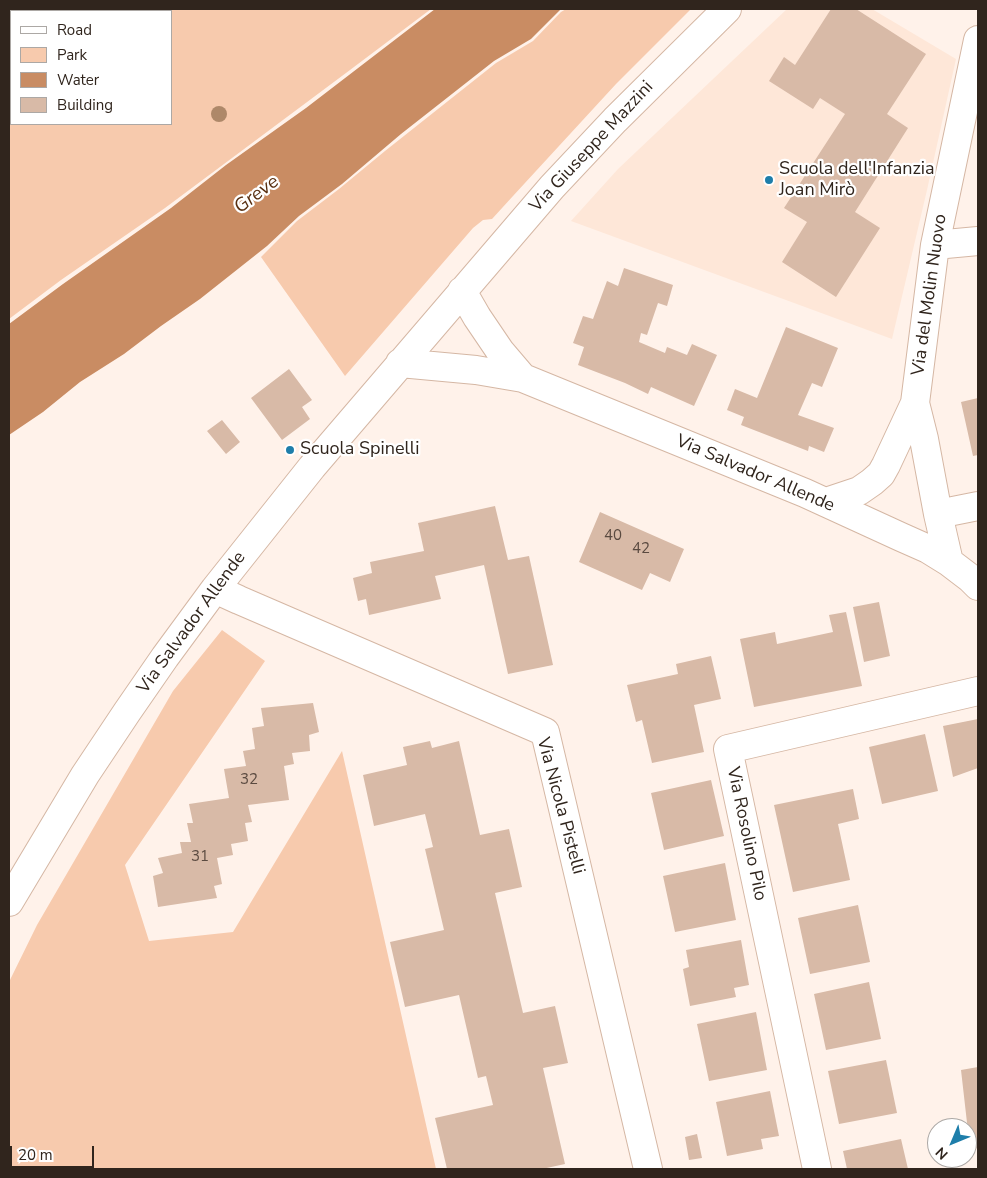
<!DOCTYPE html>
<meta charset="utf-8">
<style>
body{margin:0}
#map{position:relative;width:987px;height:1178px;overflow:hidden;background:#fff2ea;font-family:"Nunito Sans",sans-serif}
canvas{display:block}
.frame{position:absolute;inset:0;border:10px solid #30251d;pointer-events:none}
.legend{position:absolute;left:10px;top:10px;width:162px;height:115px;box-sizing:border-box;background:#fff;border:1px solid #aca8a5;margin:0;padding:6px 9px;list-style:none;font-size:15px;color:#30251d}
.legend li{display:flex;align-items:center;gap:10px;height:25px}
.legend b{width:25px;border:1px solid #aca8a5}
.north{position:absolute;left:927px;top:1118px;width:50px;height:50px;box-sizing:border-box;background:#fff;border:1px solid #aca8a5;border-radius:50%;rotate:225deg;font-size:14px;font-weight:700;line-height:20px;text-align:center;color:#30251d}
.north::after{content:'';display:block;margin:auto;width:18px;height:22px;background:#1e7eaa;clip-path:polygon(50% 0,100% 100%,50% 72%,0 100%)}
.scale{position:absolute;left:10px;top:1146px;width:84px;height:22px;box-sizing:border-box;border:2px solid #30251d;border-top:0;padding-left:6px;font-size:15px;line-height:18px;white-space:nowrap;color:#30251d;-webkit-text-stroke:4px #fff;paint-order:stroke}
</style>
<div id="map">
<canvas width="987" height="1178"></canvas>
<div class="frame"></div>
<ul class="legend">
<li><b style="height:6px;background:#fff"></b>Road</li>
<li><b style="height:14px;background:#f7caad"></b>Park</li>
<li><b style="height:14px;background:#c98c63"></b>Water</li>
<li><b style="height:14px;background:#d8baa7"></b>Building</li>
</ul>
<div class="north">N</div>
<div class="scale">20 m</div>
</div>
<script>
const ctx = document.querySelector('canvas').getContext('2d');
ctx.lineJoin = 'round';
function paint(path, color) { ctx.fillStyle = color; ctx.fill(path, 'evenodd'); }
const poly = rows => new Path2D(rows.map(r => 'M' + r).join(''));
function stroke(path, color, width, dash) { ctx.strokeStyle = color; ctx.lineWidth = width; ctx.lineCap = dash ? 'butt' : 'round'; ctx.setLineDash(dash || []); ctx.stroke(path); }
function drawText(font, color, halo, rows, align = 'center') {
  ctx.font = font + ' "Nunito Sans",sans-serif'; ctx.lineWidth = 4.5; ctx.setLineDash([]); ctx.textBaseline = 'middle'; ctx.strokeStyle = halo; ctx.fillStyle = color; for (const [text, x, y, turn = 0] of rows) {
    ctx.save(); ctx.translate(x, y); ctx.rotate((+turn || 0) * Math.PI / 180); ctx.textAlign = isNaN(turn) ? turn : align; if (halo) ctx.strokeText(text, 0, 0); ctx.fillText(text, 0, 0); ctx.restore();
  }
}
paint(poly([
 [787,9,872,9,956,59,927,190,892,339,571,221,618,169]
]), '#fee7d8');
paint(poly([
 [9,9,431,9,350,70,165,208,61,280,9,319],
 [11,11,171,11,171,124,11,124],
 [566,9,691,9,616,84,513,196,492,219,483,220,473,228,345,376,261,257,297,221,339,189,385,151,496,63,533,41,561,12],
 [222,630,265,661,125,865,149,941,233,932,342,751,436,1169,35,1169,33,1166,20,1169,9,1169,9,982,37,925,173,691]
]), '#f7caad');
paint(poly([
 [435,9,561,9,531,39,494,61,401,134,342,184,299,216,267,246,200,299,161,326,124,354,80,382,43,412,9,435,9,324,63,284,171,208,226,165,306,108]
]), '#c98c63');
paint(poly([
 [831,9,856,9,926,54,887,114,908,128,855,212,880,228,836,297,782,262,807,222,784,208,845,114,820,98,813,109,769,81,784,57,795,65],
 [624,268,673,285,667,306,658,303,647,335,641,333,639,342,665,353,667,347,687,355,692,344,717,355,694,406,651,387,648,394,625,383,578,365,584,347,573,343,583,316,593,319,607,281,618,286],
 [786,327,838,348,822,387,812,383,798,415,834,428,824,452,809,446,808,451,741,425,744,417,727,410,735,389,757,398],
 [289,369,312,400,302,407,310,419,282,440,251,398],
 [978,398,978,455,973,456,961,402],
 [222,420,240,442,226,454,207,431],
 [495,506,508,560,529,556,553,665,508,674,484,565,435,576,441,599,369,615,366,599,358,601,353,578,372,573,370,562,424,551,418,523],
 [600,512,684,549,670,582,650,573,642,590,579,562],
 [879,602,890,656,864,662,853,607],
 [846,612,862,686,754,707,740,639,775,632,777,644,833,632,829,615],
 [711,656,721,699,694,705,704,752,652,763,642,720,636,722,627,685,678,674,676,664],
 [313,703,319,732,309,735,310,751,292,753,294,764,284,766,289,800,248,805,252,822,245,823,248,841,231,844,233,855,217,858,222,884,214,886,217,898,158,907,153,876,163,873,158,858,182,853,180,842,191,842,187,823,193,823,189,804,229,798,224,769,246,766,243,751,255,749,252,728,264,726,261,708],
 [978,719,978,768,953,777,943,726],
 [925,734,938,791,882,804,869,747],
 [430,741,432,748,459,741,480,835,509,829,522,887,495,893,523,1013,555,1006,568,1063,543,1068,565,1164,542,1169,498,1169,498,1168,494,1169,447,1169,435,1118,493,1105,486,1076,478,1078,459,995,405,1007,390,942,444,930,425,849,433,847,425,814,374,826,363,775,407,765,403,747],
 [711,780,724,836,664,850,651,793],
 [853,789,859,819,838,824,850,880,793,892,774,805],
 [725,863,736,920,675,932,663,876],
 [858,905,870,962,810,974,798,918],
 [741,940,749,985,734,988,736,997,690,1006,683,969,689,967,686,950],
 [869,982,881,1039,826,1050,814,994],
 [756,1012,767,1070,709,1081,697,1024],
 [886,1060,897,1113,839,1124,828,1071],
 [978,1067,978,1148,970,1149,961,1070],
 [770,1091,779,1136,761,1139,763,1149,727,1156,716,1102],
 [697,1134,702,1158,689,1160,685,1137],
 [901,1139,908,1169,847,1169,843,1151]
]), '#d8baa7');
const minor = poly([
 [935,245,978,241],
 [462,291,477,317,500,351,523,378],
 [400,363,476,370,523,378,805,493,901,537,928,549,949,562,970,578,978,586],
 [826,502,859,491,872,482,881,474,886,465,915,403],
 [938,514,978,506],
 [949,562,938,514,924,439,915,403,935,245,978,40],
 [215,589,239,600,545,732,648,1169],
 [9,902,85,775,127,712,165,657,215,589,312,467,552,187,615,120,727,9],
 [817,1169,728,749,978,691]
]);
stroke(minor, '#d5b7a4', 30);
stroke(minor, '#fff', 28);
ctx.fillStyle = '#ae8869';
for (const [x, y] of [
 [219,114]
]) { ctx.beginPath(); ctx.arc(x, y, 8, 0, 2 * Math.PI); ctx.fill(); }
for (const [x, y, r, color] of [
 [769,180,5,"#1e7eaa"],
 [290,450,5,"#1e7eaa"]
]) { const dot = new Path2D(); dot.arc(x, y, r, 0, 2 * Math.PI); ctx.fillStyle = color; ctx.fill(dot); stroke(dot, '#fff', 2); }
drawText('15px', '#5a4a40', null, [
 ["40",613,536],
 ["42",641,549],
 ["32",249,780],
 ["31",200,857]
]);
drawText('18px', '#30251d', '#fff', [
 ["Via Giuseppe Mazzini",592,147,-47],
 ["Via del Molin Nuovo",930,295,-82],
 ["Via Salvador Allende",755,474,23],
 ["Via Salvador Allende",192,623,-54],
 ["Via Nicola Pistelli",560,806,75],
 ["Via Rosolino Pilo",746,834,78]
]);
drawText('18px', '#30251d', '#fff', [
 ["Scuola dell'Infanzia",779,170],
 ["Joan Mirò",779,191],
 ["Scuola Spinelli",300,450]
], 'left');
drawText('italic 19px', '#582e0f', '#fff', [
 ["Greve",257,195,-37]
]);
</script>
